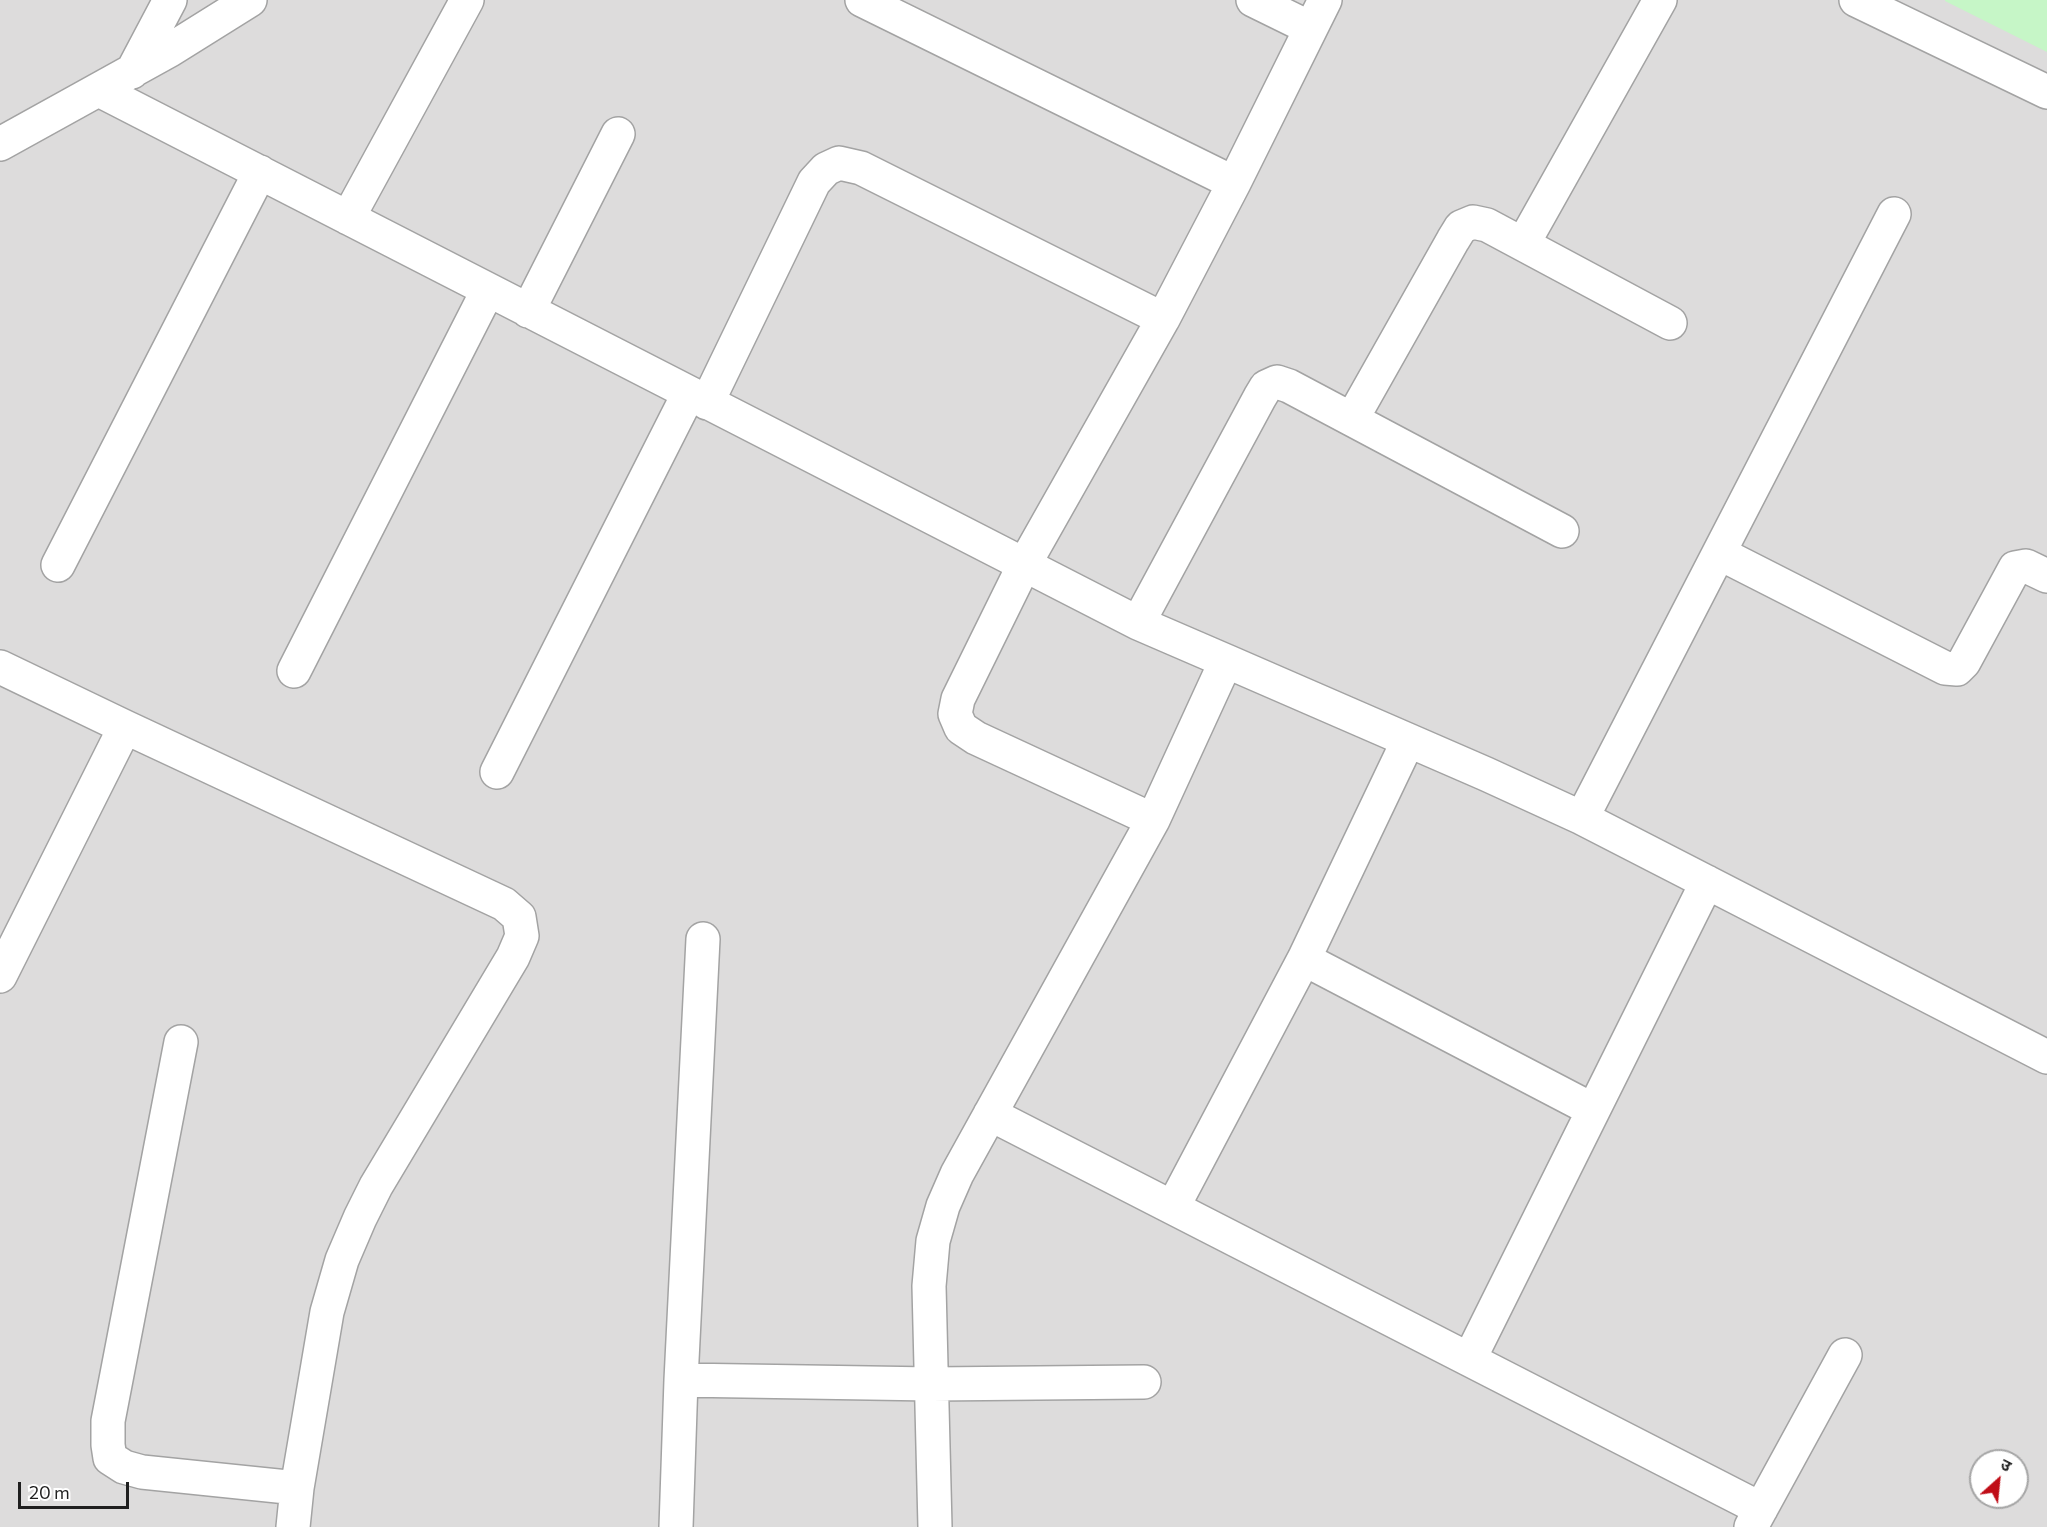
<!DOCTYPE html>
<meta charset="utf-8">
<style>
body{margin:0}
#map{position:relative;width:2047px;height:1527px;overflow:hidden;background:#efebe6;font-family:Commissioner,"Noto Sans Devanagari",sans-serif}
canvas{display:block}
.north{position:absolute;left:1969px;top:1449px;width:60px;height:60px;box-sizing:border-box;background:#fff;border:2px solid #a5a5a5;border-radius:50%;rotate:27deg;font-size:16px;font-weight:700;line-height:24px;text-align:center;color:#1f1f1f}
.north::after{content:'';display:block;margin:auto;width:21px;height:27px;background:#c00d17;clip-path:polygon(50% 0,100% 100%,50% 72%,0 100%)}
.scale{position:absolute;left:18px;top:1482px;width:111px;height:27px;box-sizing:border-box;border:3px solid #1f1f1f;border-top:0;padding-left:8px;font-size:18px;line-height:21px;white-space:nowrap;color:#1f1f1f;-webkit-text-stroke:4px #fff;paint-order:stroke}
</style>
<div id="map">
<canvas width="2047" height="1527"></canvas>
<div class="north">उ</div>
<div class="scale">20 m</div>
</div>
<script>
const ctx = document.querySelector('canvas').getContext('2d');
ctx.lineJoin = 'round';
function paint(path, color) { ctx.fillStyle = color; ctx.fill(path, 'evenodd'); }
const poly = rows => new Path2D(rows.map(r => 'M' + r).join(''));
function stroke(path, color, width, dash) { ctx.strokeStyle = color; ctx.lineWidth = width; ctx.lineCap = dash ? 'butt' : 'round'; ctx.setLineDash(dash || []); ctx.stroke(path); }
paint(poly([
 [0,0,2047,0,2047,1527,0,1527],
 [1981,1461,2017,1461,2017,1497,1981,1497]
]), '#dddcdc');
paint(poly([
 [2047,0,2047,52,1945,1,1945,0]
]), '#c6f6c7');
const minor = poly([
 [862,0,1234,183],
 [1253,0,1310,28],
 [1856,0,2047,92],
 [132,72,170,0],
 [99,90,1138,623,1226,661,1153,820,957,1174,943,1206,933,1241,929,1286,935,1527],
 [0,144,170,50,250,0],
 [348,218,467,0],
 [1523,244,1660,0],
 [528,311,618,134],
 [1163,319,1234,183,1325,0],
 [707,403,814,182,826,169,839,163,861,168,1163,319,1024,565,958,699,955,714,961,728,976,738,1153,820],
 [1352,419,1453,240,1461,227,1473,222,1487,225,1670,323],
 [1719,553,1945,668,1957,669,1964,662,2015,568,2026,566,2047,576],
 [58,565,260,172],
 [1138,623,1260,397,1266,387,1277,382,1289,386,1562,531],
 [1226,661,1486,774,1582,818,2047,1057],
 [0,667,125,727,504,904,519,917,522,936,513,957,376,1186,360,1218,342,1260,327,1312,297,1488,293,1527],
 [294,671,488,290],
 [497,772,689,393],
 [1582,818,1894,214],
 [1304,959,1593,1110],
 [0,976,125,727],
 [181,1042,108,1421,108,1445,110,1458,124,1467,142,1472,297,1488],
 [990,1114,1761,1509],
 [1173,1207,1304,959,1408,741],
 [1470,1358,1707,882],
 [681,1380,703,939],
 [676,1527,681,1380,932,1384,1144,1382],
 [1751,1527,1845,1355]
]);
stroke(minor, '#a3a3a3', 36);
stroke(minor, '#fff', 33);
</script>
